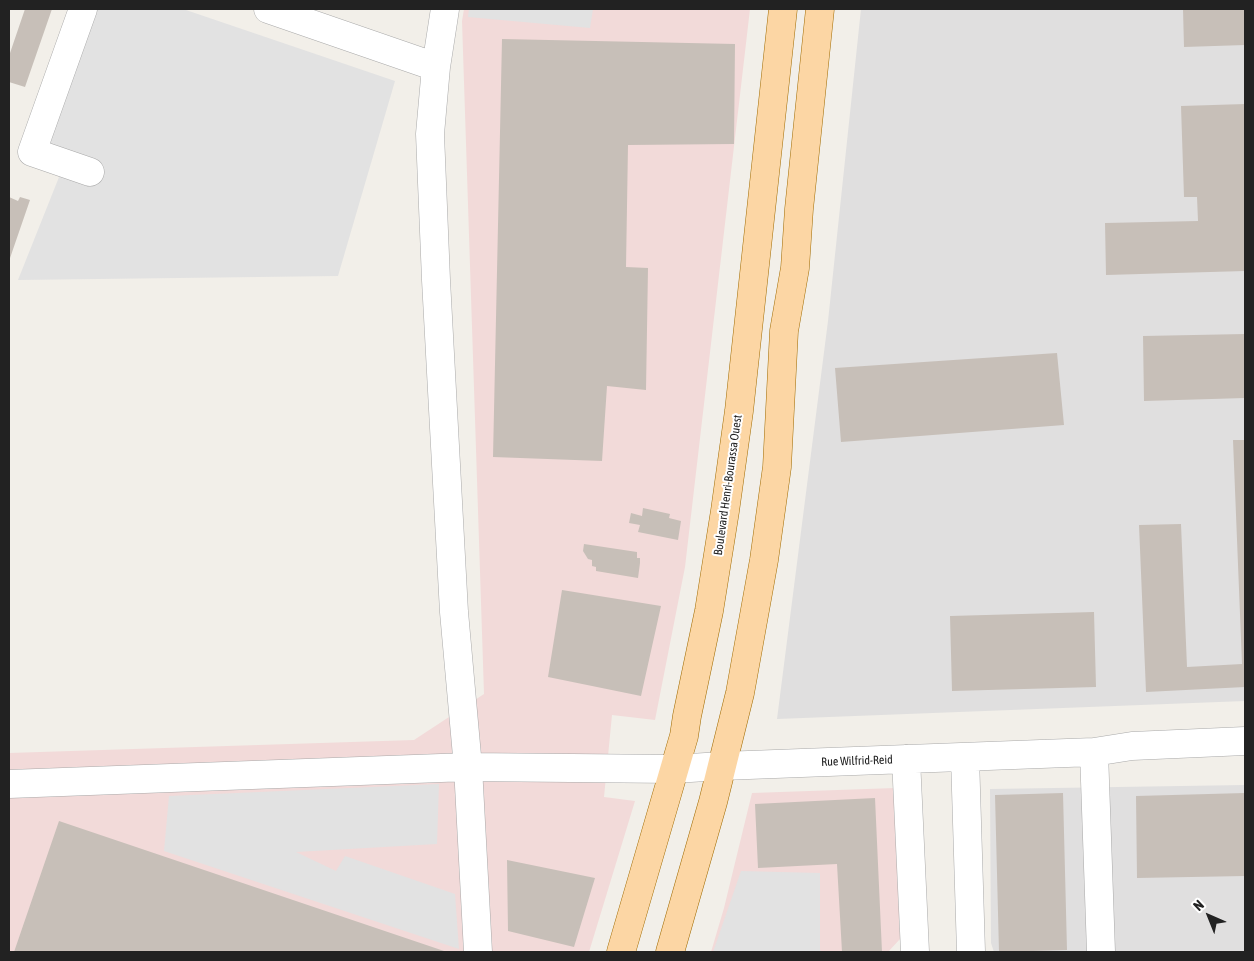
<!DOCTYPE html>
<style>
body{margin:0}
#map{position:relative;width:1254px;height:961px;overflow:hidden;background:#f2efe9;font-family:"Asap Condensed",sans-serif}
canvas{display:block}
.frame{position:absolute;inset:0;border:10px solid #222;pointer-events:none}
.north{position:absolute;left:1184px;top:891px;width:50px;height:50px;-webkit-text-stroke:4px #fff;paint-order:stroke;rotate:316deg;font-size:14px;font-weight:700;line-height:20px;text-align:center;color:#222}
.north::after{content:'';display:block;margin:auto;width:18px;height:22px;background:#222;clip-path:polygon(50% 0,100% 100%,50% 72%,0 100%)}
</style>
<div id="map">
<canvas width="1254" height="961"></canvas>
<div class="frame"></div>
<div class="north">N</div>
</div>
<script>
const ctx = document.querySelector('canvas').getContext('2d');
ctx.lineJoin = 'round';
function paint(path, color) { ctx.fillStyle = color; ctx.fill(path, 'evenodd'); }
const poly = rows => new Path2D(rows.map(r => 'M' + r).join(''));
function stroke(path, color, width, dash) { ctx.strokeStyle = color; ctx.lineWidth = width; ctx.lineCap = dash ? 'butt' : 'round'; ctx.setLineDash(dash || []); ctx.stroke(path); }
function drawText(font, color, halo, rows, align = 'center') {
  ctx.font = font + ' "Asap Condensed",sans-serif'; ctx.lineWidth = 4; ctx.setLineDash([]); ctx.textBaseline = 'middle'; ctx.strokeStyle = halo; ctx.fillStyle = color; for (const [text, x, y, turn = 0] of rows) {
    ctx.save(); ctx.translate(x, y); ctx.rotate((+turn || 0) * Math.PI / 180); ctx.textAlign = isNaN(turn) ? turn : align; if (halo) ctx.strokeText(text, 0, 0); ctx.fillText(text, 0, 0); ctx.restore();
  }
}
paint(poly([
 [861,9,1245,9,1245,701,777,719,828,321],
 [1245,785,1245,952,994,952,991,943,990,789]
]), '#e0dfdf');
paint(poly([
 [464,9,750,9,685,567,655,720,612,715,604,797,635,801,589,952,9,952,9,753,414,740,484,694,462,21],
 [895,788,900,939,888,952,711,952,724,908,752,793]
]), '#f2dad9');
paint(poly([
 [93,9,183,9,395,81,338,276,18,280,69,152,46,143],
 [469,9,593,9,590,28,468,17],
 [439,784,437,844,296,852,336,871,345,856,455,894,459,949,164,851,169,796],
 [741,871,820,873,820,950,822,952,713,952]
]), '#e2e2e2');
paint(poly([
 [25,9,52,9,25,87,9,82,9,56],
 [1183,9,1245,9,1245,45,1184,47],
 [502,39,735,44,734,144,628,145,626,267,648,268,646,390,607,386,602,461,493,457],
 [1245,104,1245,271,1106,275,1105,223,1198,221,1197,197,1184,197,1181,106],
 [9,197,18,201,20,197,30,200,9,261],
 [1245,334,1245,398,1144,401,1143,336],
 [1057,353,1064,425,841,442,835,368],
 [1233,440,1245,440,1245,687,1146,692,1139,525,1181,524,1187,667,1242,664],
 [643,508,670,514,669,518,681,521,678,540,638,532,640,525,629,523,631,513,642,516],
 [584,544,637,552,637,558,640,558,640,563,638,578,596,571,596,567,592,566,592,560,588,559,583,551],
 [562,590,661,606,641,696,548,677],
 [1094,612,1096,687,952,691,950,616],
 [1063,793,1067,950,999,952,995,795],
 [1245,793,1245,876,1137,878,1136,796],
 [875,798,882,952,842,952,837,864,758,868,755,804],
 [59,821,447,952,14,952],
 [507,860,595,878,574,947,508,931]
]), '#c7bfb8');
const minor = poly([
 [83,9,32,152,90,172],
 [268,9,436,67],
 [445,9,436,67,430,134,436,280,454,612,468,767,478,952],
 [1094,752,1101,952],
 [965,757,971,952],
 [906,759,915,952],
 [9,784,468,767,674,769,722,766,1094,752,1132,746,1245,741]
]);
const major = poly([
 [621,952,684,736,687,716,709,611,725,511,739,411,783,9],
 [670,952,713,802,740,693,764,560,777,467,784,331,795,268,799,209,820,9]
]);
stroke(minor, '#a9a9a9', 29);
stroke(major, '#a06b00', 29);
stroke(minor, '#fff', 28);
stroke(major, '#fcd6a4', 28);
stroke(poly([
 [9,11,10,9]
]), '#707070', 1);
drawText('12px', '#222', '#fff', [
 ["Boulevard Henri-Bourassa Ouest",728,485,-82],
 ["Rue Wilfrid-Reid",857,761,-2]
]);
</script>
